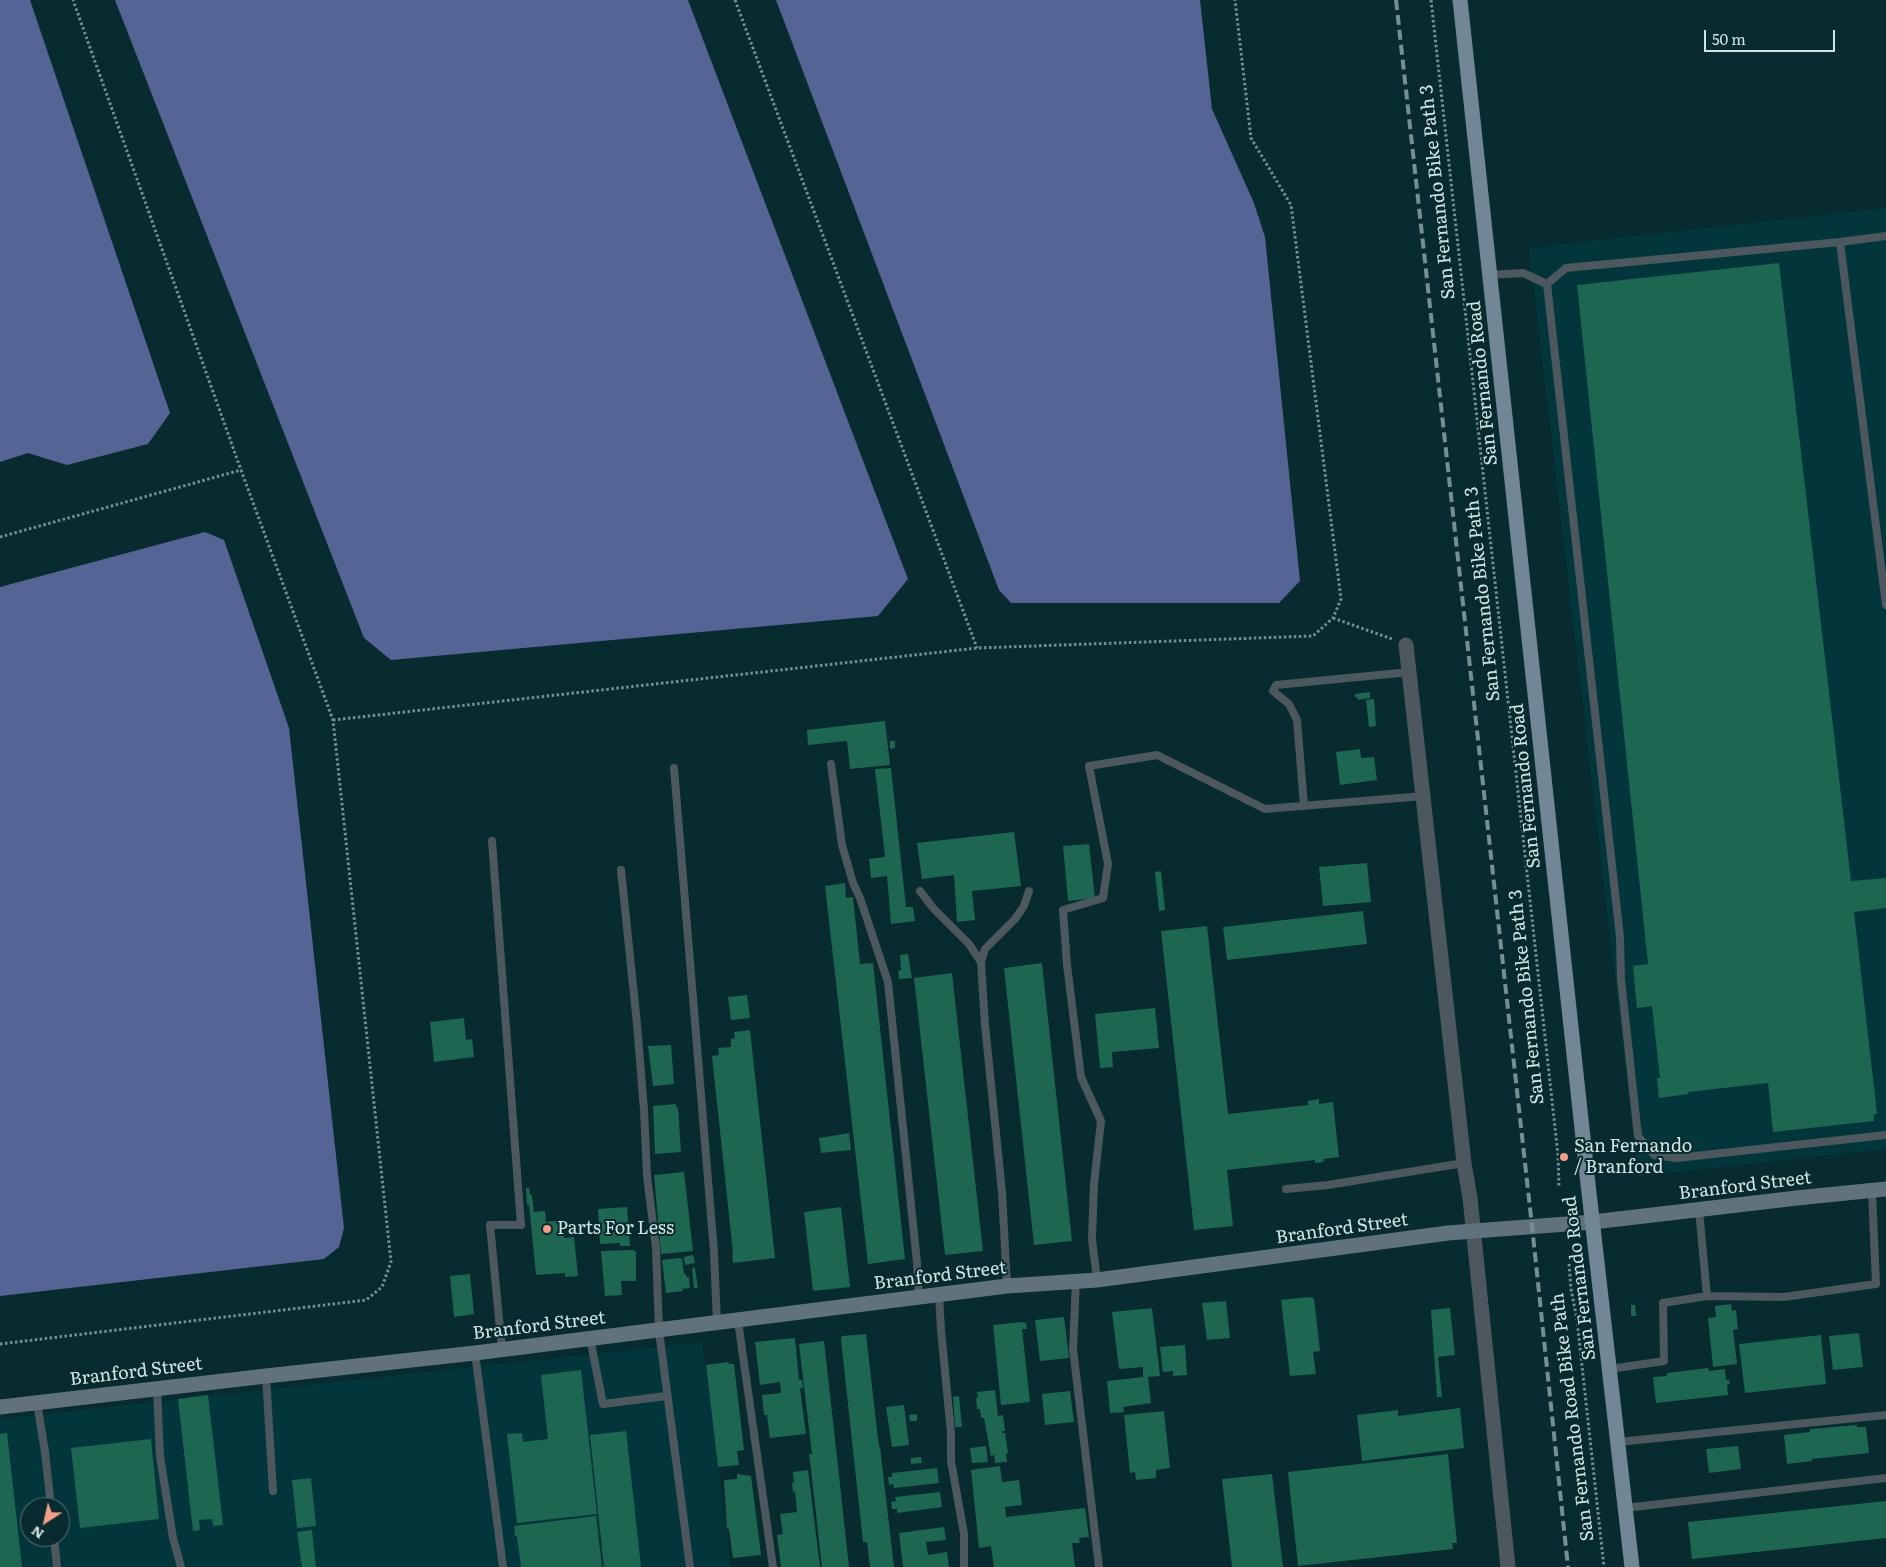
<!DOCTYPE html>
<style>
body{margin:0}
#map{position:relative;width:1886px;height:1567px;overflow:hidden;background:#072b2e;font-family:Literata,serif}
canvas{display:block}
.north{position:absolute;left:20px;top:1497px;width:50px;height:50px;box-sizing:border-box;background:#072b2e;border:1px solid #587577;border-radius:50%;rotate:215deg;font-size:14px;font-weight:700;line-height:20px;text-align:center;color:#d1e4e5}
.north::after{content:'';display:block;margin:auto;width:18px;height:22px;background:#f39f85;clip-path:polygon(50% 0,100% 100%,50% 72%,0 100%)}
.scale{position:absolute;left:1704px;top:30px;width:131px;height:22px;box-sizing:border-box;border:2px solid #d1e4e5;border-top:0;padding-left:6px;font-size:15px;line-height:18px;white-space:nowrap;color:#d1e4e5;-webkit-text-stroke:4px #072b2e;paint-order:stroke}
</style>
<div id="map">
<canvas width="1886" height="1567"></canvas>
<div class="north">N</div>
<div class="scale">50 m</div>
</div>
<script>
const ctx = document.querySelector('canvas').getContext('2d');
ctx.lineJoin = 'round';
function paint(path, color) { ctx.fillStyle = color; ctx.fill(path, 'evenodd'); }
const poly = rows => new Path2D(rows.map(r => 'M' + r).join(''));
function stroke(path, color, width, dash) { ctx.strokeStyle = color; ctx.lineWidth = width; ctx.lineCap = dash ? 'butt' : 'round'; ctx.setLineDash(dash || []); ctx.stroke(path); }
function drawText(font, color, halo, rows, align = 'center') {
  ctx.font = font + ' Literata,serif'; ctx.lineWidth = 4; ctx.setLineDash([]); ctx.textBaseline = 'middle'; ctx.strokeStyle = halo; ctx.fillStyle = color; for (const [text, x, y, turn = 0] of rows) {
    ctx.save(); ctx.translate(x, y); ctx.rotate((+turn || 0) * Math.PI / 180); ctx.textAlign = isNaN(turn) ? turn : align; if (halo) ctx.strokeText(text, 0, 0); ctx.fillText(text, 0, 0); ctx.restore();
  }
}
paint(poly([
 [1886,208,1886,1149,1638,1176,1529,248],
 [702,1342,731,1567,0,1567,0,1419],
 [30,1507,60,1507,60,1537,30,1537]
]), '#03363a');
paint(poly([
 [0,0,30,0,170,413,148,444,67,465,28,453,0,462],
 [115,0,688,0,908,579,878,616,391,660,364,638],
 [776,0,1200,0,1212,109,1254,203,1265,237,1300,581,1279,603,1011,603,999,590],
 [205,532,224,540,289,728,344,1228,339,1247,324,1259,0,1296,0,587]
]), '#546494');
paint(poly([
 [1779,263,1851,881,1886,878,1886,908,1854,912,1877,1114,1874,1114,1874,1121,1773,1132,1768,1083,1688,1092,1688,1094,1659,1098,1657,1078,1660,1078,1652,1006,1637,1008,1633,966,1648,964,1577,285],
 [1370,692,1370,698,1358,700,1357,697,1355,697,1355,694],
 [1374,699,1376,726,1369,727,1366,700],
 [885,721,890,765,850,769,847,741,808,745,807,730],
 [890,741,895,741,895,748,890,749],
 [1360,749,1361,758,1374,757,1377,780,1340,785,1336,752],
 [891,768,906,907,913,907,915,921,891,924,887,876,871,878,869,859,885,857,875,769],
 [1014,832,1021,886,972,891,975,920,957,922,954,875,922,879,917,843],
 [1089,844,1095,898,1068,901,1063,846],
 [1367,863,1371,902,1323,906,1319,867],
 [1161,871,1165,910,1159,911,1155,872],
 [845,883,846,898,853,897,860,964,873,963,905,1259,868,1264,825,886],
 [1363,911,1367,944,1227,960,1223,927],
 [1207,926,1228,1114,1308,1105,1308,1101,1319,1099,1319,1104,1333,1102,1339,1157,1323,1159,1324,1162,1315,1163,1315,1160,1227,1170,1233,1226,1194,1230,1161,931],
 [908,954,912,978,899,979,898,971,901,970,900,955],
 [1042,963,1072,1241,1034,1245,1004,968],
 [952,973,983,1251,945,1255,914,978],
 [747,995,750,1018,731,1020,728,997],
 [1155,1008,1159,1048,1112,1052,1113,1067,1100,1068,1095,1014],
 [464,1018,466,1040,472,1039,474,1057,434,1062,430,1022],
 [750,1030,775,1258,733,1263,732,1253,733,1253,712,1056,719,1055,718,1048,731,1047,731,1039,735,1038,734,1032],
 [671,1045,674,1084,653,1086,648,1046],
 [676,1104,676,1107,678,1107,681,1152,655,1154,653,1106],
 [849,1133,851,1150,821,1153,819,1138],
 [684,1172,693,1251,661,1254,654,1175],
 [526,1188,529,1188,530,1195,532,1195,534,1212,545,1211,546,1222,562,1220,564,1238,574,1237,578,1276,565,1277,565,1273,536,1275,529,1205,527,1205],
 [627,1207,630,1246,620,1246,620,1243,600,1244,598,1209],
 [841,1207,850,1287,813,1291,804,1212],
 [634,1250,634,1252,636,1251,636,1281,621,1281,622,1295,605,1296,601,1251],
 [693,1255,695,1263,685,1265,684,1257],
 [679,1258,682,1259,684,1274,686,1274,686,1277,689,1277,690,1288,682,1289,683,1291,666,1293,662,1260],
 [692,1268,695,1268,698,1288,694,1288],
 [470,1274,474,1314,454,1317,450,1276],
 [1308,1297,1314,1298,1320,1351,1313,1352,1316,1374,1290,1376,1281,1300],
 [1226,1301,1230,1338,1207,1340,1202,1303],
 [1731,1304,1732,1311,1736,1310,1738,1329,1733,1330,1737,1364,1713,1367,1708,1318,1716,1317,1715,1306],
 [1631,1305,1635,1305,1636,1316,1631,1316],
 [1152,1308,1160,1376,1148,1377,1151,1403,1123,1407,1124,1412,1110,1413,1107,1381,1143,1377,1143,1367,1119,1369,1112,1312],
 [1450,1308,1455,1355,1438,1357,1442,1397,1437,1397,1431,1310],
 [1064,1317,1069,1358,1040,1361,1035,1320],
 [1021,1322,1026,1323,1027,1329,1022,1329,1030,1402,1001,1405,993,1325],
 [1859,1333,1863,1367,1833,1370,1829,1336],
 [866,1334,879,1447,880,1447,894,1567,870,1567,867,1542,863,1542,841,1340,842,1336],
 [1821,1335,1826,1384,1745,1393,1739,1344],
 [795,1338,799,1380,802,1380,803,1388,800,1388,806,1434,770,1438,767,1415,764,1415,762,1395,781,1393,780,1382,760,1385,755,1342],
 [824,1341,838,1466,849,1567,822,1567,811,1469,809,1454,812,1454,799,1344],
 [1185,1345,1187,1375,1173,1376,1173,1371,1163,1372,1160,1347],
 [728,1362,729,1364,734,1364,744,1450,737,1451,739,1465,718,1467,706,1365],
 [1708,1368,1709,1371,1725,1369,1726,1380,1729,1380,1730,1384,1727,1385,1728,1395,1656,1403,1653,1377,1667,1376,1667,1373],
 [581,1370,597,1514,517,1523,507,1434,522,1433,523,1442,548,1439,541,1375],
 [995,1390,998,1416,1003,1415,1005,1431,1002,1431,1002,1433,1005,1433,1008,1453,1006,1454,1007,1462,995,1463,994,1455,991,1456,984,1418,981,1418,980,1409,977,1409,976,1398,978,1398,977,1392],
 [1070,1391,1074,1422,1045,1425,1042,1394],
 [208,1395,223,1525,213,1526,212,1519,199,1520,200,1530,193,1531,178,1399],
 [959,1396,962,1427,955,1427,953,1397],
 [904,1405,909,1445,892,1447,886,1407],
 [1460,1408,1464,1448,1362,1461,1357,1415,1398,1410,1398,1416],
 [1164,1411,1170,1468,1156,1470,1156,1478,1136,1480,1135,1472,1130,1473,1124,1415],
 [917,1414,917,1421,910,1421,909,1415],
 [1857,1425,1857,1427,1866,1427,1869,1453,1812,1459,1812,1461,1787,1464,1784,1435,1810,1432,1810,1429],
 [626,1431,641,1567,604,1567,590,1435],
 [7,1433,22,1567,0,1567,0,1434],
 [151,1439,159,1519,80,1528,71,1448],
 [986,1446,988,1462,972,1463,970,1448],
 [1738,1446,1741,1469,1709,1473,1706,1449],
 [1448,1454,1457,1543,1452,1543,1453,1549,1298,1566,1288,1472],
 [921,1457,922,1463,911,1464,911,1458],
 [1000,1466,1002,1482,1019,1480,1022,1505,1005,1507,1006,1517,1085,1508,1089,1537,1079,1538,1080,1543,1072,1543,1075,1567,994,1567,991,1546,979,1548,971,1470],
 [937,1468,939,1483,894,1488,893,1484,889,1485,888,1477,892,1477,892,1473],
 [808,1470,820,1567,781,1567,777,1535,783,1534,780,1514,797,1512,795,1491,793,1492,792,1483,794,1483,793,1472],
 [737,1474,751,1476,761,1555,733,1558,729,1529,727,1529,724,1480,737,1479],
 [1272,1474,1283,1567,1232,1567,1222,1479],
 [311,1478,316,1526,297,1528,292,1480],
 [940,1492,942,1507,897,1513,897,1509,892,1509,891,1502,896,1501,895,1497],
 [1886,1501,1886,1538,1692,1559,1688,1522],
 [596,1516,602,1567,521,1567,517,1536,515,1536,514,1526],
 [944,1527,946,1540,926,1542,928,1555,947,1552,949,1567,903,1567,899,1533],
 [312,1530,316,1567,302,1567,297,1532]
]), '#1d6652');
stroke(poly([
 [735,0,977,648],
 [1431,0,1558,1155,1559,1186],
 [0,537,241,470],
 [1333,618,1392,639],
 [333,720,977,648,1313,636,1333,618,1341,599,1291,205,1251,138,1235,0],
 [1569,1264,1571,1289,1577,1320,1604,1567],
 [0,1344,366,1300,382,1287,391,1262,333,720,241,470,73,0]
]), '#759092', 3, [2.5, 2.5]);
stroke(poly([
 [1840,242,1886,236],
 [1490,275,1523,273,1547,284],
 [1886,605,1840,242,1566,268,1547,284,1620,937,1621,979,1638,1136,1654,1155,1677,1158,1886,1135],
 [831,764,842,845,853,883,860,898,888,982,917,1263,919,1298],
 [674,768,714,1252,717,1323],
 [1304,806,1297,720,1289,704,1273,691,1276,685,1410,672],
 [492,841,521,1225,490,1225,502,1350],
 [621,870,637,1024,644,1110,647,1176,656,1248,659,1331,690,1567],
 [920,891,934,909,969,944,981,962],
 [1286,1189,1328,1185,1464,1163],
 [1699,1210,1707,1296,1784,1297,1876,1284,1872,1191],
 [1097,1280,1092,1239,1094,1184,1101,1121,1081,1077,1067,965,1063,910,1103,898,1108,864,1089,766,1157,755,1265,809,1424,796],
 [1076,1281,1073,1349,1099,1567],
 [1007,1286,1002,1192,985,1025,981,962,985,949,1015,919,1024,906,1029,891],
 [939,1295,941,1330,951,1433,951,1461,964,1534,964,1567],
 [738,1321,773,1567],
 [590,1338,603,1404,666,1396],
 [475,1353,503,1567],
 [1610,1369,1664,1361,1663,1303,1707,1296],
 [266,1376,273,1491],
 [157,1389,160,1456,173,1538,181,1567],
 [37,1403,45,1452,51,1507],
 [1618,1442,1886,1415],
 [1625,1508,1886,1478],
 [54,1537,57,1567]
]), '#4c575e', 8);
stroke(poly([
 [1406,645,1464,1163,1470,1198,1508,1567]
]), '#4c575e', 15);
stroke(poly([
 [0,1407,266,1376,475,1353,1007,1286,1097,1280,1448,1233,1593,1222,1797,1198,1886,1189]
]), '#61727d', 15);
stroke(poly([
 [1460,0,1588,1184,1632,1567]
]), '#718795', 15);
stroke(poly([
 [1396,0,1532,1226,1568,1567]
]), '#769092', 4, [10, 5]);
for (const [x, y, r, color] of [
 [1564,1157,5,"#f39f85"],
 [547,1229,5,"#f39f85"]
]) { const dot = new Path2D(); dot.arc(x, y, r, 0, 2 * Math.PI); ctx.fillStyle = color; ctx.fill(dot); stroke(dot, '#072b2e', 2); }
drawText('18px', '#d1e4e5', '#072b2e', [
 ["San Fernando Bike Path 3",1438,192,-96],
 ["San Fernando Road",1483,383,-96],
 ["San Fernando Bike Path 3",1483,594,-96],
 ["San Fernando Road",1526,786,-96],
 ["San Fernando Bike Path 3",1527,997,-96],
 ["Branford Street",1745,1186,-7],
 ["Branford Street",1342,1229,-8],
 ["Branford Street",940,1276,-7],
 ["San Fernando Road",1580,1278,-97],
 ["Branford Street",539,1326,-7],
 ["Branford Street",136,1372,-7],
 ["San Fernando Road Bike Path",1573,1417,-97]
]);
drawText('18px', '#d1e4e5', '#072b2e', [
 ["San Fernando",1574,1147],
 ["/ Branford",1574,1168],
 ["Parts For Less",557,1229]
], 'left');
</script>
